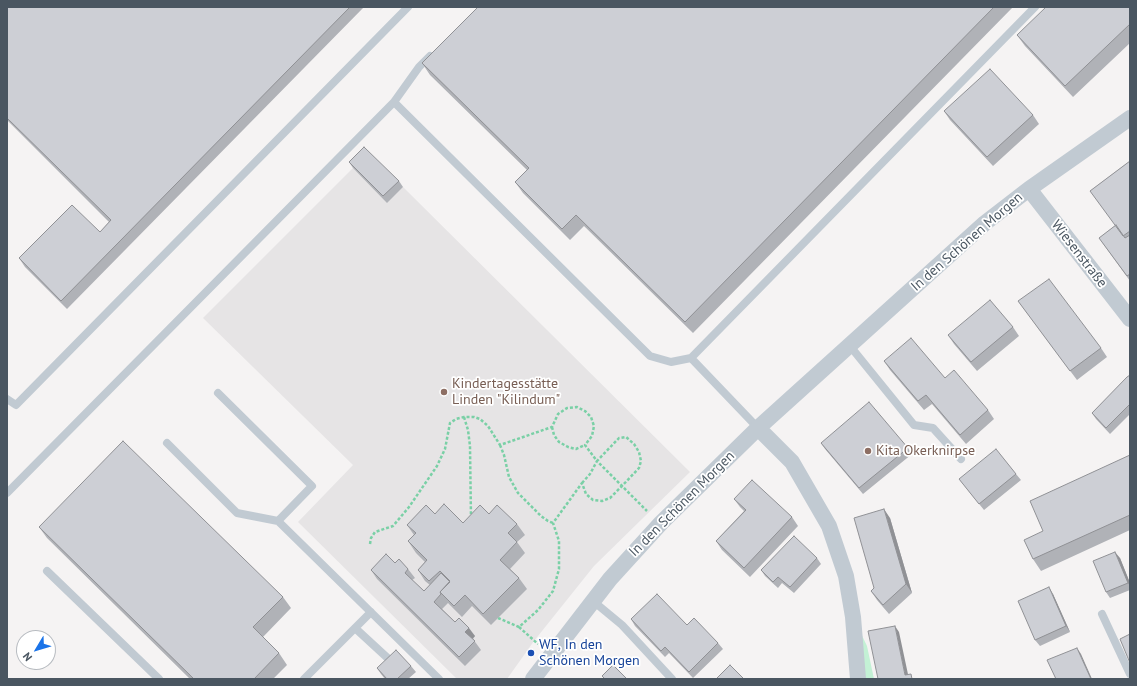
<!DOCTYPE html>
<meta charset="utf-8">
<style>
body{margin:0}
#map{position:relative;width:1137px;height:686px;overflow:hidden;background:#f5f3f3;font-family:"PT Sans",sans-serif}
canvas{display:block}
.frame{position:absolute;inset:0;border:8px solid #4a5661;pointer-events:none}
.north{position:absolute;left:16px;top:630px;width:40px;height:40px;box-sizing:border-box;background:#fff;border:1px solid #b7bbc0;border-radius:50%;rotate:232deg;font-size:11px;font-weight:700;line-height:16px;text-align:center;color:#4a5661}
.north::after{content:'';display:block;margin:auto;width:14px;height:18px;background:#1a73e8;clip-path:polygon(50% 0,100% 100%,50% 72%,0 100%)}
</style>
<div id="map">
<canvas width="1137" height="686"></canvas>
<div class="frame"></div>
<div class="north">N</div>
</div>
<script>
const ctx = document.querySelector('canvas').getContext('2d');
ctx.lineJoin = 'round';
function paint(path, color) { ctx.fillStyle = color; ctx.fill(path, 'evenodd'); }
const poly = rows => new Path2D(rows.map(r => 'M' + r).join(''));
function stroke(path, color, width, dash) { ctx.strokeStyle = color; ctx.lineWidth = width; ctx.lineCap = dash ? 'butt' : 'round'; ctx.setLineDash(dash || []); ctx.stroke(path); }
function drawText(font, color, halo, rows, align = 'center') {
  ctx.font = font + ' "PT Sans",sans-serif'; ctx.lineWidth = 3.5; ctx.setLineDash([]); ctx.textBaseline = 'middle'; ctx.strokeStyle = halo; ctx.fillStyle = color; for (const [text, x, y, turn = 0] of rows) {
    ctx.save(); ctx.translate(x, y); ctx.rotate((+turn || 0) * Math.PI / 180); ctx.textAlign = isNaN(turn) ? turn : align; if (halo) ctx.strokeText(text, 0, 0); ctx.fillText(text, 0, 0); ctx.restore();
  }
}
paint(poly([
 [353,168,387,202,403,187,690,472,594,566,534,641,507,679,457,679,298,522,353,465,203,318]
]), '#e6e4e5');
paint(poly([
 [853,617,867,646,874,679,858,679]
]), '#c3f1d5');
stroke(poly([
 [464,417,468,430,470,446,471,518],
 [552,427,554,435,559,442,568,447,576,449,585,445],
 [500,445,504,455,509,477,518,493,541,516,548,521,553,523],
 [370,544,371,538,375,532,393,526,409,507,437,466,445,449,450,423,456,419,464,417,474,417,480,419,488,426,500,445,552,427,558,414,567,408,577,407,585,411,591,417,594,426,592,436,585,445,597,461,619,438,626,437,634,444,639,452,641,461,639,468,622,486,597,461,590,474,582,483],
 [498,618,519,627,538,610,553,591,559,569,559,541,553,523,582,483,586,494,593,500,602,501,610,498,622,486,647,511],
 [519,627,538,644]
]), '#7ad0a6', 2.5, [3, 2]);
stroke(poly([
 [394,102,650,356,671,362,691,358,1035,7],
 [850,346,914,425,933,428,961,459],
 [691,358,758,428],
 [218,393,312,486,278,521],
 [7,399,16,405,408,7],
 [167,443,237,513,278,521,439,679],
 [7,493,394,102,419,67,430,56],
 [47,571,159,679],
 [593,601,622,625,672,679],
 [1102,614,1130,674],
 [355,628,393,663],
 [304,679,371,612]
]), '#c1cad2', 8);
stroke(poly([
 [1029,189,1130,319],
 [758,428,792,462,829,526,846,576,853,617,858,679],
 [533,679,610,579,661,523,758,428,985,223,1029,189,1130,118]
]), '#c1cad2', 16);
paint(poly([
 [7,7,364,7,67,309,25,267,19,258,100,232,109,222,7,120],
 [478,7,1013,7,693,333,584,226,570,240,523,193,515,182,527,170,430,75,422,63],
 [1130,7,1130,43,1073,97,1025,46,1017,35],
 [944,111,1033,115,1039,124,993,166,950,120],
 [1130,161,1130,281,1099,238,1116,225,1090,191],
 [349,162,399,181,403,187,387,203,353,168],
 [1018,301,1101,348,1107,357,1077,380],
 [1013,327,1019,336,977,371,954,344,948,335],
 [884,361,945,378,988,410,994,419,966,444,932,404,924,410,890,370],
 [1130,375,1130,414,1110,434,1096,419,1092,413],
 [821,443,908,448,912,454,863,494,825,449],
 [1130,455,1130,530,1041,571,1033,559,1043,531],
 [1016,474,1021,480,984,510,959,479],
 [734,499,792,517,798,526,750,577,722,550,716,541,744,511,740,507],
 [435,514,463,523,489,514,517,524,525,535,517,542,525,553,510,569,519,578,527,589,491,625,472,606,462,617,448,603,442,609,455,622,475,636,473,639,481,650,465,666,377,579,371,570,395,563,408,569,415,578,412,580,424,591,430,585,425,581,418,570,425,562,416,553,408,541,414,535,407,525],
 [890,518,912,593,889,614,877,600,871,591,874,588],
 [39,527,283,597,291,608,263,637,279,653,287,665,273,679,190,679,47,538],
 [817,558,821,564,794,593,782,583,778,588,765,576,761,570],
 [1120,558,1130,583,1130,590,1110,598,1106,592],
 [1053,594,1070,632,1040,646,1035,640],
 [631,619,687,625,718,643,723,649,693,678,669,653,665,657,635,626],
 [411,666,416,672,408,679,385,679,381,674,377,668]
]), '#b0b2b7');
paint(poly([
 [884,509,890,518,912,593,906,584],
 [1115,552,1120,558,1130,583,1130,586,1128,583],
 [1049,587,1053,594,1070,632,1066,626],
 [895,626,899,632,909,679,905,675],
 [469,628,475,636,471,640,465,632],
 [1077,648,1081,654,1092,679,1091,679]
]), '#909195');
const building = poly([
 [7,7,350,7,61,301,19,258,72,205,100,232,111,220,7,118,7,7],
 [478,7,994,7,685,322,576,215,562,229,515,182,529,168,422,63,478,7],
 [1046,7,1130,7,1130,24,1065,86,1017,35,1046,7],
 [990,69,1033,115,987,157,944,111,990,69],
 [364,147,399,181,383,196,349,162,364,147],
 [1130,161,1130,231,1123,236,1090,191,1130,161],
 [1116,225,1125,238,1130,235,1130,274,1127,276,1099,238,1116,225],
 [1049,279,1101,348,1070,371,1018,301,1049,279],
 [990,300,1013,327,971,362,948,335,990,300],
 [911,338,945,378,954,370,988,410,960,435,926,395,918,401,884,361,911,338],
 [1130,375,1130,404,1106,428,1092,413,1127,377,1130,375],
 [869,402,908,448,859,488,821,443,869,402],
 [123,441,283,597,253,627,279,653,254,679,194,679,39,527,123,441],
 [996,449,1016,474,979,504,959,479,996,449],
 [1130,455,1130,515,1033,559,1024,540,1043,531,1030,501,1130,455],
 [752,480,792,517,744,568,716,541,746,510,734,499,752,480],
 [444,504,463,523,480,505,489,514,497,505,517,524,508,533,517,542,500,560,519,578,483,614,465,595,454,606,440,592,450,581,440,571,429,581,418,570,427,560,408,541,416,533,407,525,426,505,435,514,444,504],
 [884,509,906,584,883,605,871,591,874,588,854,518,884,509],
 [794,536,817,558,790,587,778,577,773,582,761,570,794,536],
 [1115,552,1128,583,1106,592,1093,561,1115,552],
 [386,554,395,563,399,559,408,569,405,573,424,591,441,573,450,582,440,592,441,594,434,602,455,622,459,618,469,628,465,632,475,641,459,657,371,570,386,554],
 [1049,587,1066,626,1035,640,1018,601,1049,587],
 [657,594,687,625,694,618,718,643,689,672,665,647,661,651,631,619,657,594],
 [895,626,905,675,911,674,912,679,878,679,868,631,895,626],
 [1130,634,1130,663,1120,639,1130,634],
 [1077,648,1091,679,1056,679,1047,660,1077,648],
 [396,650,411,666,397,679,387,679,377,668,396,650],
 [613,665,627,679,605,679,602,676,613,665],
 [730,665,744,679,716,679,730,665]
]);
paint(building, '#cdcfd5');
stroke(building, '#909195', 1);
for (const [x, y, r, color] of [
 [444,392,4,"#8d6e63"],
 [868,451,4,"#8d6e63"],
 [531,653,4,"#1a4fb4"]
]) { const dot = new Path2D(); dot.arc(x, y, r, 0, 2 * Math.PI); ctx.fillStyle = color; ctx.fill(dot); stroke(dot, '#fff', 1.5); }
drawText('14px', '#4a5661', '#fff', [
 ["In den Schönen Morgen",967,242,-41],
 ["Wiesenstraße",1079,254,52],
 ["In den Schönen Morgen",682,504,-45]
]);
drawText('14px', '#785e54', '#fff', [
 ["Kindertagesstätte",452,384],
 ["Linden \"Kilindum\"",452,400],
 ["Kita Okerknirpse",876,451]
], 'left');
drawText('14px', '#164399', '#fff', [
 ["WF, In den",539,645],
 ["Schönen Morgen",539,661]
], 'left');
</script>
